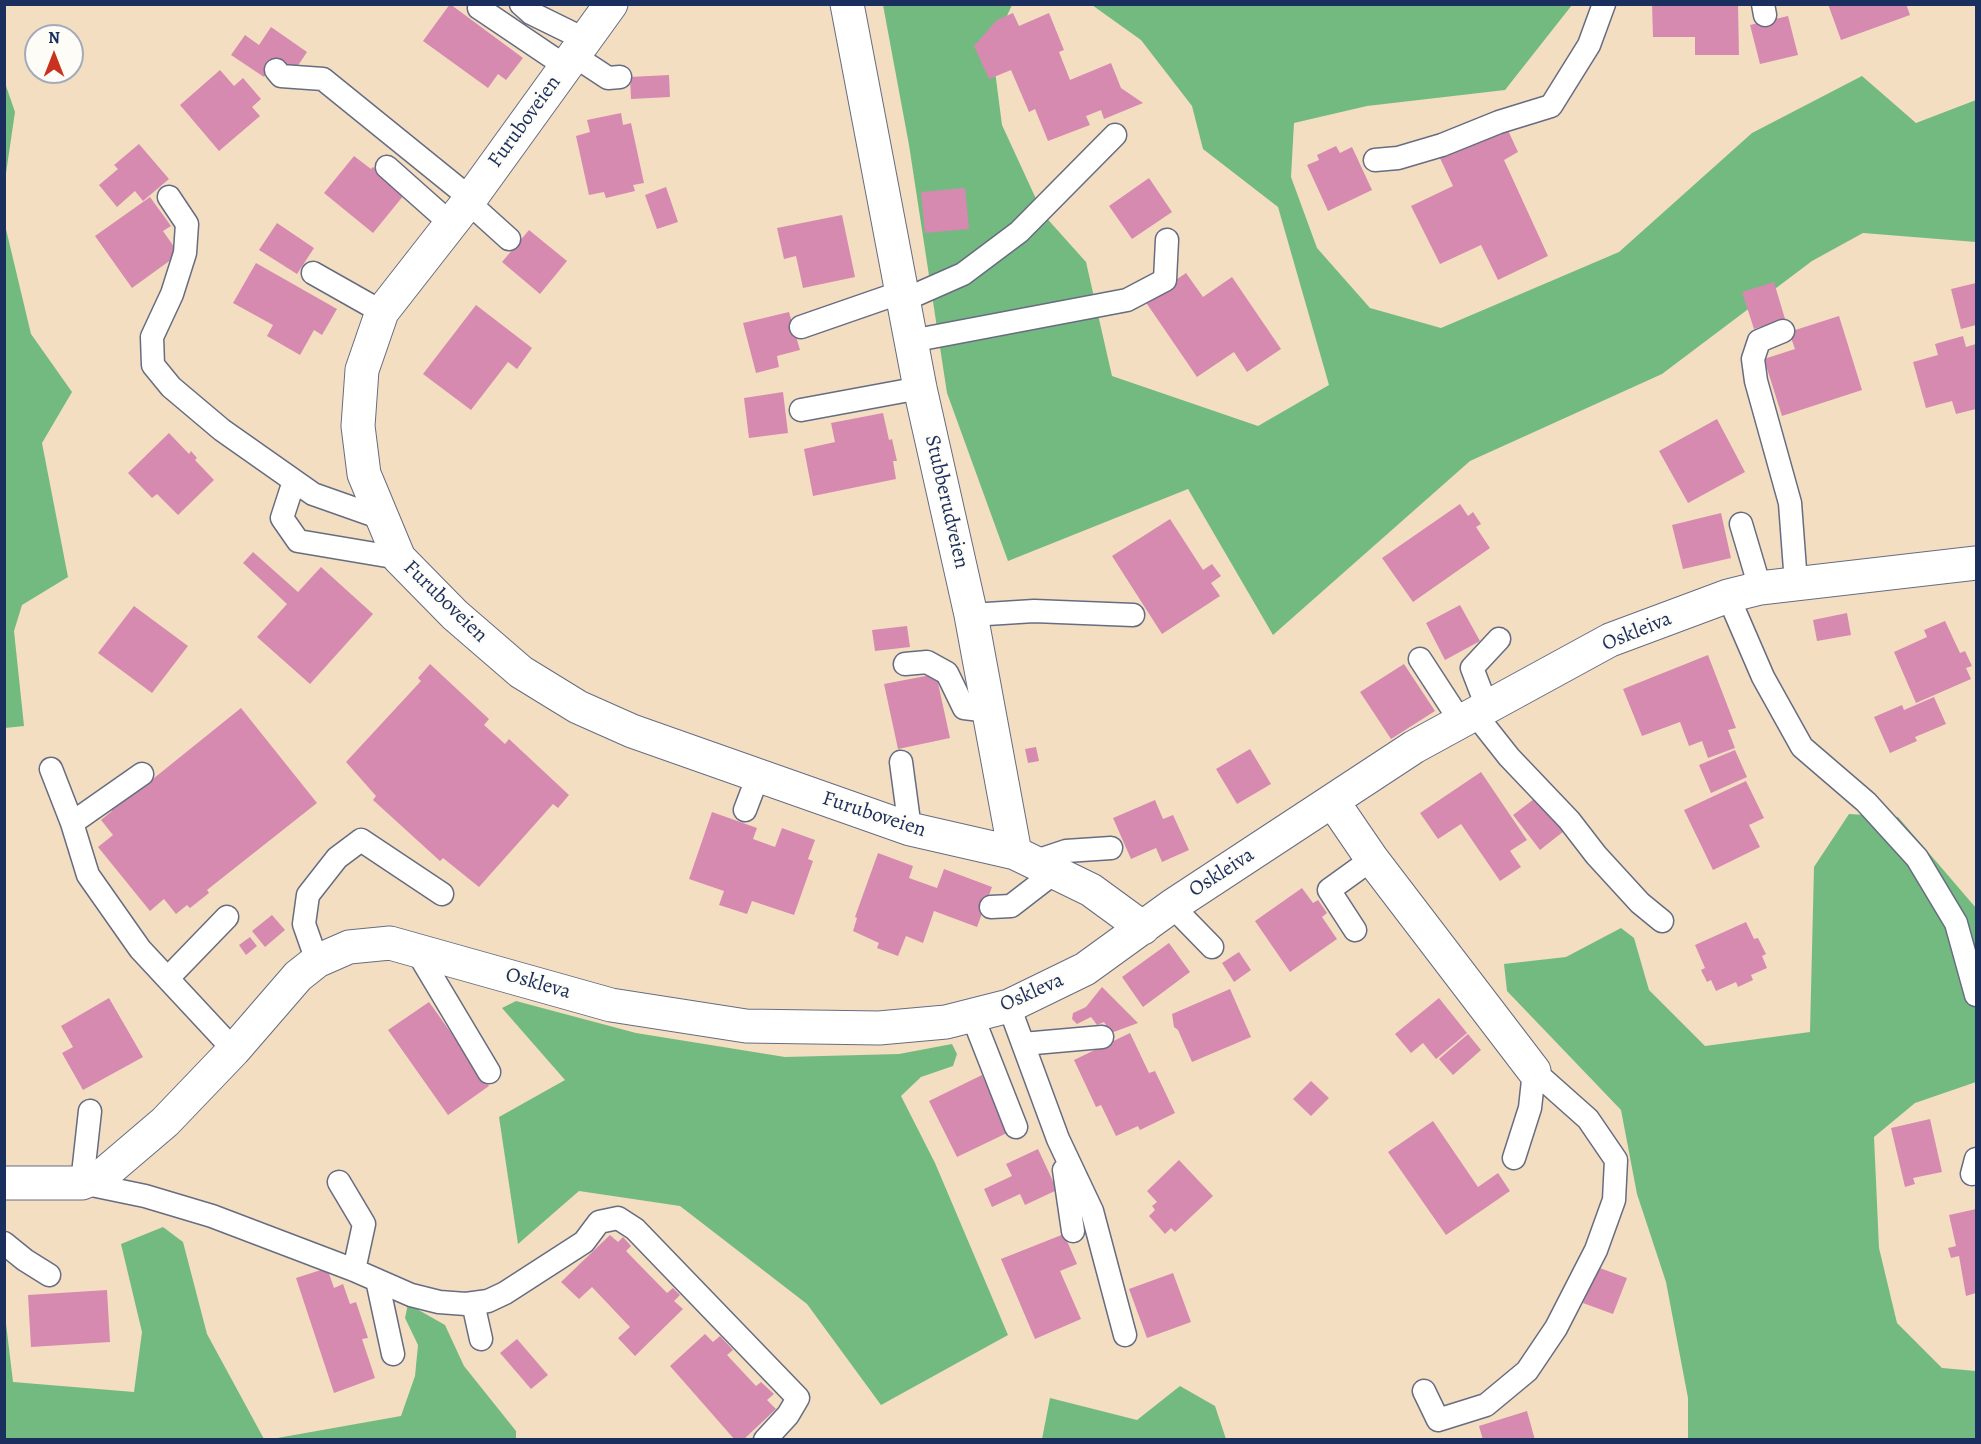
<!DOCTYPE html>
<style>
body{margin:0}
#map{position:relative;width:1981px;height:1444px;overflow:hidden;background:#f3dec2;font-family:Alegreya,serif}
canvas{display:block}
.frame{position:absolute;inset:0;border:6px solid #1b2f5e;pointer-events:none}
.north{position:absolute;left:24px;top:24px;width:60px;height:60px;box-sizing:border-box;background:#fdfcf7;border:2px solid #a3aaba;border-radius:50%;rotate:0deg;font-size:16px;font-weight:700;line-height:24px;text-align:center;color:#1b2f5e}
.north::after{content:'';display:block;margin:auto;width:21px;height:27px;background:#c8321e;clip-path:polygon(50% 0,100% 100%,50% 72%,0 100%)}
</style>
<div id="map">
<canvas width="1981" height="1444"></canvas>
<div class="frame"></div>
<div class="north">N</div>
</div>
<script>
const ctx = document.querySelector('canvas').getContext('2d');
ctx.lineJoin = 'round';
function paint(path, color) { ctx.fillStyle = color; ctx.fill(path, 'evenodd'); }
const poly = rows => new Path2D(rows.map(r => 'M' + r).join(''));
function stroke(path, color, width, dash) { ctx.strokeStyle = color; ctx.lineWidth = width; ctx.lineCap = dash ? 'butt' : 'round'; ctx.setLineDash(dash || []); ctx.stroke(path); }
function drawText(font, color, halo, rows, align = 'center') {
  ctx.font = font + ' Alegreya,serif'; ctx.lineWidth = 4.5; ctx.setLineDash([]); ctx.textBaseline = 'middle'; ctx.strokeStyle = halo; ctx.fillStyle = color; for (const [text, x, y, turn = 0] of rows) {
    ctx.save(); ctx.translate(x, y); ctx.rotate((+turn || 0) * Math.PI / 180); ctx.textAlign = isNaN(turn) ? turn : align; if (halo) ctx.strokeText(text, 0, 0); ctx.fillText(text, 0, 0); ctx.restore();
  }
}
paint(poly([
 [883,5,1012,5,992,48,1002,125,1043,214,1086,262,1112,376,1258,426,1329,385,1278,207,1203,149,1192,106,1141,40,1092,5,1572,5,1505,90,1367,106,1294,123,1291,177,1317,248,1370,308,1441,328,1619,252,1752,133,1862,76,1916,123,1976,100,1976,242,1863,233,1812,261,1662,374,1470,461,1273,635,1188,489,1008,561,947,393,909,145],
 [5,83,15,112,5,180,4,83],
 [5,225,31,334,72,392,42,443,68,577,22,605,14,631,24,726,5,728],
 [1849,814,1898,817,1976,908,1976,1082,1915,1103,1874,1137,1879,1248,1897,1323,1942,1368,1976,1371,1976,1439,1688,1439,1688,1398,1666,1282,1637,1194,1621,1110,1507,991,1504,964,1566,957,1621,928,1634,938,1649,990,1705,1046,1810,1032,1814,867],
 [516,1001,636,1033,785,1057,899,1054,952,1044,957,1054,953,1066,921,1077,901,1096,935,1163,1008,1335,881,1405,807,1304,680,1206,579,1191,518,1244,499,1117,565,1080,502,1008],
 [163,1227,183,1242,207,1334,264,1439,5,1439,5,1315,13,1382,134,1392,142,1332,121,1244],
 [408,1304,445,1325,464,1366,516,1431,516,1440,266,1440,401,1416,415,1376,418,1345,405,1318],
 [1180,1386,1215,1406,1226,1439,1042,1439,1050,1398,1137,1420]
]), '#73ba80');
paint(poly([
 [450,4,523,58,506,80,498,74,488,88,423,41],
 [1652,4,1738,4,1739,55,1695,55,1695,37,1653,37],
 [1828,4,1906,4,1910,15,1841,40],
 [1013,13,1019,26,1049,13,1064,50,1059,52,1070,80,1111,63,1121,88,1143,103,1104,119,1101,110,1086,116,1090,125,1048,141,1035,109,1029,112,1011,70,989,79,974,46,997,20],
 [1788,16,1798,55,1760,64,1750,25],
 [271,27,307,52,295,70,277,58,264,77,231,55,245,35,259,45],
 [220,70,234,86,243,78,261,99,252,107,260,116,219,151,180,105],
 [669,75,670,97,631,99,630,77],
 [621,113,623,125,631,123,644,183,633,185,635,191,606,198,604,192,589,195,576,136,590,132,587,120],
 [1506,126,1518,152,1504,160,1548,256,1498,280,1481,245,1440,264,1411,206,1453,186,1439,156],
 [139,144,169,179,143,201,135,191,117,207,99,185,118,169,114,165],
 [1336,146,1340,153,1352,147,1372,190,1328,211,1307,165,1319,160,1317,155],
 [354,156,371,169,373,167,404,195,373,233,324,193],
 [1149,178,1172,212,1132,239,1109,206],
 [666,187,678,222,657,229,645,195],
 [965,188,969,229,925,233,921,192],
 [150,197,171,226,163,231,179,254,132,288,95,236],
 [842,215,855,277,803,288,796,256,784,259,777,228],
 [277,223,314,248,297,274,259,250],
 [529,230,567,261,540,294,502,262],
 [256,263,337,309,322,335,314,330,300,355,267,336,273,325,233,303],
 [1186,273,1203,297,1232,277,1281,349,1247,372,1234,352,1197,377,1145,301],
 [1774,282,1785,319,1754,329,1742,292],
 [1976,283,1976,325,1961,329,1951,289],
 [476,305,532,348,517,369,508,362,471,410,423,374],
 [789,312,800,350,777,356,779,367,756,373,743,323],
 [1839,316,1862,390,1782,416,1764,359,1795,349,1789,332],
 [1963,336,1966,347,1976,344,1976,409,1956,414,1952,401,1926,408,1913,362,1938,355,1935,344],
 [783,392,788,433,749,438,744,398],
 [883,413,889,440,892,439,897,461,893,461,896,479,813,496,804,449,835,442,831,423],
 [1717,419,1745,472,1688,503,1659,451],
 [169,433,189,454,191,451,197,458,195,460,214,480,178,515,157,494,152,498,128,473],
 [1460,504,1468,516,1473,512,1481,524,1476,527,1490,548,1413,602,1382,558],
 [1721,513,1731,558,1683,569,1672,525],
 [1170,519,1203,570,1212,564,1221,576,1211,583,1220,596,1162,634,1112,556],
 [253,552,298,592,321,567,373,614,310,684,257,637,287,604,243,563],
 [1460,605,1480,641,1445,660,1426,623],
 [134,606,188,646,152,693,98,653],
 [1847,613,1851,635,1817,641,1813,620],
 [1945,621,1960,653,1965,651,1972,666,1966,668,1971,679,1916,703,1894,652,1927,637,1924,630],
 [907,626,910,647,875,651,872,630],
 [1708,655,1736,728,1728,730,1735,748,1708,758,1702,741,1689,746,1680,722,1642,736,1623,689],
 [430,664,489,719,484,725,505,744,509,739,569,795,558,808,553,804,479,887,443,858,440,861,373,800,376,796,346,762,421,681,418,678],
 [1404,664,1435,711,1391,739,1360,692],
 [936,674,950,738,898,749,884,684],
 [1934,697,1946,724,1915,737,1917,741,1890,753,1874,717,1902,705,1904,710],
 [241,708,317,803,207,890,209,893,190,908,187,905,176,914,164,899,150,911,98,847,113,835,101,820,112,811,110,807,130,792,133,795],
 [1036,747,1039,761,1028,763,1025,749],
 [1250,749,1271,784,1237,804,1216,769],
 [1735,750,1747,777,1711,793,1699,765],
 [1481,772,1527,840,1510,851,1521,867,1500,881,1461,824,1438,839,1420,813],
 [1746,781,1764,818,1749,825,1760,847,1713,870,1684,810],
 [1538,796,1564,831,1540,850,1513,815],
 [1155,800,1163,819,1173,815,1189,850,1162,862,1156,848,1131,859,1113,818],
 [712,812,757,828,753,839,775,847,782,828,815,840,808,859,813,861,794,915,752,901,747,914,719,905,724,891,689,879],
 [878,853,913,866,909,878,937,888,944,869,992,887,977,927,934,911,923,943,906,936,898,956,877,948,879,943,853,931,857,918,855,917],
 [1302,888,1313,903,1318,900,1327,913,1322,917,1337,939,1290,972,1255,921],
 [272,915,285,930,265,947,252,931],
 [1746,922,1754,939,1758,938,1766,954,1762,956,1767,968,1751,975,1753,980,1738,987,1736,982,1716,991,1711,980,1707,982,1701,970,1705,968,1695,945],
 [250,937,257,946,246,955,239,945],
 [1169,943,1190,972,1143,1007,1122,977],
 [1239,952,1251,970,1234,982,1222,963],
 [1102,987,1138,1023,1111,1033,1104,1022,1097,1025,1091,1017,1077,1024,1072,1019,1073,1013,1086,1007],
 [1230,989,1251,1037,1192,1062,1178,1030,1174,1027,1172,1014],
 [109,998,143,1057,83,1090,62,1053,73,1047,61,1026],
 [1439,998,1467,1033,1436,1059,1423,1043,1411,1053,1395,1034],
 [429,1002,489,1086,448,1115,388,1030],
 [1130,1033,1149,1073,1155,1071,1175,1113,1140,1130,1138,1126,1116,1136,1101,1105,1096,1107,1074,1060],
 [1468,1034,1481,1050,1453,1075,1439,1059],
 [982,1075,1009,1132,957,1157,929,1101],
 [1311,1081,1329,1098,1311,1116,1293,1099],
 [1930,1119,1942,1172,1913,1178,1915,1184,1905,1187,1891,1128],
 [1433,1121,1478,1187,1498,1173,1510,1191,1446,1235,1388,1152],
 [1038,1149,1057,1190,1025,1205,1020,1194,992,1207,984,1189,1012,1176,1006,1164],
 [1179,1160,1213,1196,1175,1232,1171,1228,1165,1234,1149,1216,1155,1210,1152,1206,1157,1202,1147,1191],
 [1976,1209,1976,1293,1966,1296,1959,1256,1951,1258,1948,1248,1956,1246,1949,1215],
 [1064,1234,1077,1264,1060,1271,1081,1319,1035,1339,1001,1259],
 [610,1235,618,1242,623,1237,631,1246,626,1251,667,1293,673,1288,680,1295,674,1301,683,1309,635,1356,618,1338,630,1327,592,1287,579,1299,561,1282],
 [1597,1267,1627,1278,1613,1314,1583,1303],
 [327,1268,334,1288,343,1284,350,1304,356,1302,368,1338,362,1339,375,1378,334,1393,296,1278],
 [1173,1273,1191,1322,1147,1338,1129,1289],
 [107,1290,110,1342,31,1347,28,1295],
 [705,1334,713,1342,720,1336,733,1350,727,1355,756,1386,761,1382,774,1394,767,1400,776,1409,743,1440,735,1440,670,1366],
 [517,1339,548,1375,531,1389,500,1353],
 [1527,1411,1535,1440,1483,1440,1479,1426]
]), '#d78ab0');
const service = poly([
 [521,4,531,13,584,39],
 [1763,4,1765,15],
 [479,8,565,66],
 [573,55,608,78,620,77],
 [276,70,281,76,323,79,470,198],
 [1375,160,1398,158,1442,145,1499,122,1551,106,1589,45,1604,4],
 [387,167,450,223],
 [169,197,187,224,185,253,172,294,152,337,153,365,171,387,222,430,313,494,381,518],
 [468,202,509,239],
 [313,273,382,312],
 [904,300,963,274,1019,232,1115,135],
 [801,327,902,292],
 [1783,331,1759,341,1753,359,1756,381,1790,503,1796,583],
 [911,341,1127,300,1165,280,1167,240],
 [801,410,920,388],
 [294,481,282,518,298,541,399,558],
 [1741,524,1760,588],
 [1728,596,1763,677,1802,747,1866,802,1917,858,1956,923,1976,995],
 [971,615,1034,611,1133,615],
 [1420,659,1461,722],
 [905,664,927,662,947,673,964,708,989,711],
 [1487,707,1472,668,1499,639],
 [1475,714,1509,757,1569,820,1596,855,1640,903,1662,921],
 [901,762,910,829],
 [51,769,72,823,88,875,140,949,234,1050],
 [745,810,758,776],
 [72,823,142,774],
 [1033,862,1066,851,1111,848],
 [1172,906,1212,947],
 [991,907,1011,906,1055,872],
 [1355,930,1329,890,1372,859],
 [415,948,489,1072],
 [317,961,304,924,308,895,337,858,361,840,442,894],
 [168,978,227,917],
 [1009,1006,1058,1139,1092,1211,1125,1335],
 [972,1015,1016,1127],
 [1023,1044,1102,1037],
 [90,1111,82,1183,145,1196,212,1216,354,1270,411,1295,439,1302,466,1304,488,1301,505,1293,584,1242,599,1222,618,1218,635,1229,798,1398,788,1415,765,1440],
 [1514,1158,1530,1108,1534,1071],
 [1064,1170,1073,1231],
 [1972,1174,1976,1159],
 [339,1182,364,1224,354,1270],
 [4,1243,25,1260,49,1275],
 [377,1280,393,1354],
 [473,1303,481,1339],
 [1424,1391,1438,1420,1486,1405,1527,1371,1556,1328,1596,1250,1614,1200,1616,1160,1588,1119,1534,1071]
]);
const minor = poly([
 [611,4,468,202,382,312,362,370,358,426,364,474,399,558,455,615,521,672,578,707,632,731,910,829,1015,853],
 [847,4,920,388,971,615,1015,853,1091,890,1143,928],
 [1333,802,1372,859,1534,1071],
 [4,1183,82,1183,104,1174,165,1122,234,1050,298,976,317,961,349,947,390,943,611,1005,746,1026,879,1028,946,1022,1009,1006,1085,969,1172,906,1414,747,1610,640,1728,596,1760,588,1976,563]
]);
stroke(service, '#676c81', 25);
stroke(minor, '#676c81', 35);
stroke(service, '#fff', 22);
stroke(minor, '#fff', 33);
drawText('21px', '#1b2f5e', '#fdfcf7', [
 ["Furuboveien",525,122,-54],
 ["Stubberudveien",946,502,77],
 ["Furuboveien",445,602,44],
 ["Oskleiva",1637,632,-22],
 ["Furuboveien",874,815,18],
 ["Oskleiva",1222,873,-33],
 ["Oskleva",538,984,16],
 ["Oskleva",1032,993,-24]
]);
</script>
